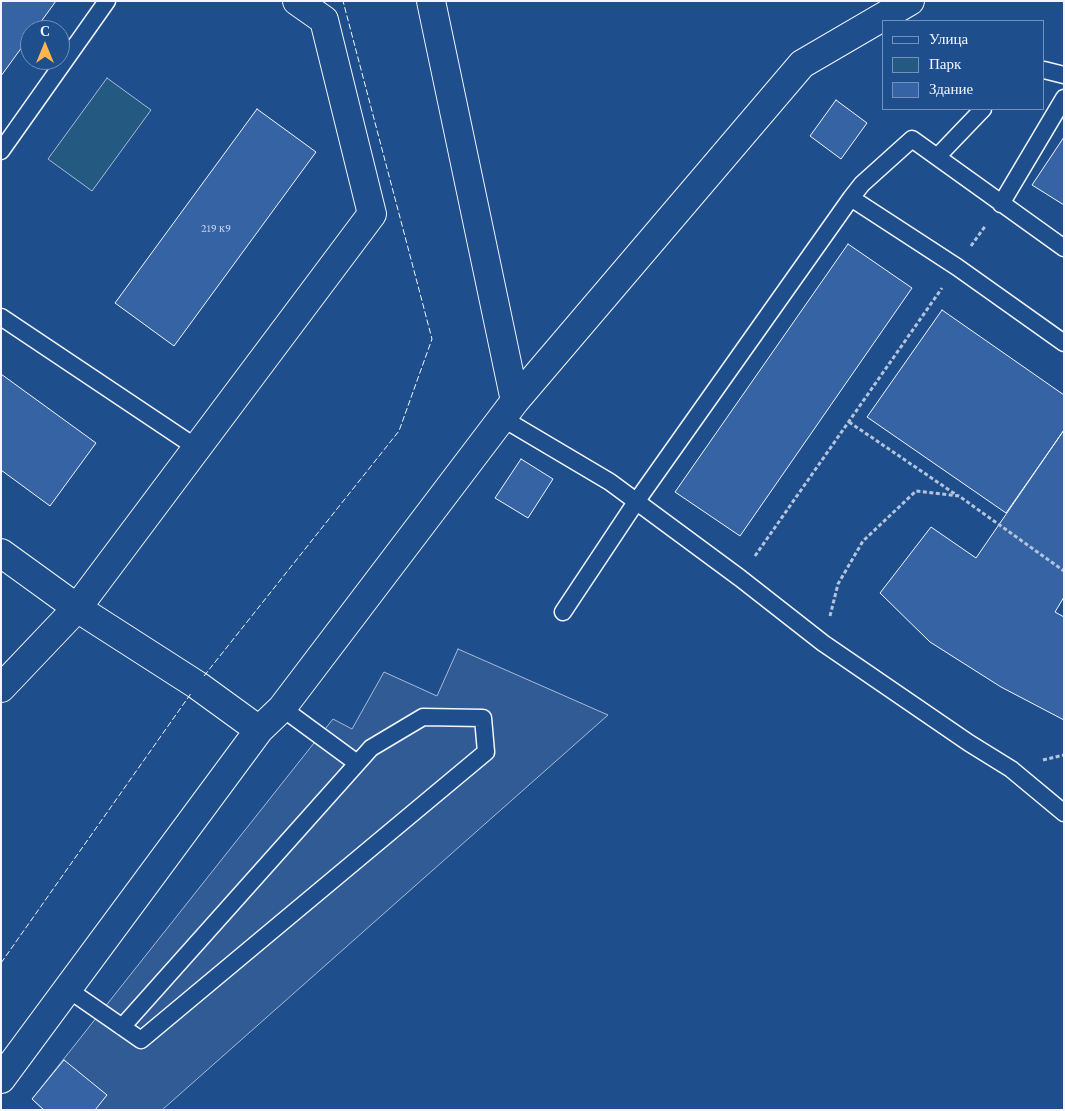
<!DOCTYPE html>
<meta charset="utf-8">
<style>
body{margin:0}
#map{position:relative;width:1065px;height:1111px;overflow:hidden;background:#1f4e8c;font-family:"Crimson Pro",serif}
canvas{display:block}
.frame{position:absolute;inset:0;border:2px solid #f2f6ff;pointer-events:none}
.legend{position:absolute;left:882px;top:20px;width:162px;height:90px;box-sizing:border-box;background:#1f4e8c;border:1px solid #7391ba;margin:0;padding:6px 9px;list-style:none;font-size:15px;color:#f2f6ff}
.legend li{display:flex;align-items:center;gap:10px;height:25px}
.legend b{width:25px;border:1px solid #7391ba}
.north{position:absolute;left:20px;top:20px;width:50px;height:50px;box-sizing:border-box;background:#1f4e8c;border:1px solid #7391ba;border-radius:50%;rotate:0deg;font-size:14px;font-weight:700;line-height:20px;text-align:center;color:#f2f6ff}
.north::after{content:'';display:block;margin:auto;width:18px;height:22px;background:#ffb74d;clip-path:polygon(50% 0,100% 100%,50% 72%,0 100%)}
</style>
<div id="map">
<canvas width="1065" height="1111"></canvas>
<div class="frame"></div>
<ul class="legend">
<li><b style="height:6px;background:#1f4e8c"></b>Улица</li>
<li><b style="height:14px;background:#245a82"></b>Парк</li>
<li><b style="height:14px;background:#3563a3"></b>Здание</li>
</ul>
<div class="north">С</div>
</div>
<script>
const ctx = document.querySelector('canvas').getContext('2d');
ctx.lineJoin = 'round';
function paint(path, color) { ctx.fillStyle = color; ctx.fill(path, 'evenodd'); }
const poly = rows => new Path2D(rows.map(r => 'M' + r).join(''));
function stroke(path, color, width, dash) { ctx.strokeStyle = color; ctx.lineWidth = width; ctx.lineCap = dash ? 'butt' : 'round'; ctx.setLineDash(dash || []); ctx.stroke(path); }
function drawText(font, color, halo, rows, align = 'center') {
  ctx.font = font + ' "Crimson Pro",serif'; ctx.lineWidth = 4; ctx.setLineDash([]); ctx.textBaseline = 'middle'; ctx.strokeStyle = halo; ctx.fillStyle = color; for (const [text, x, y, turn = 0] of rows) {
    ctx.save(); ctx.translate(x, y); ctx.rotate((+turn || 0) * Math.PI / 180); ctx.textAlign = isNaN(turn) ? turn : align; if (halo) ctx.strokeText(text, 0, 0); ctx.fillText(text, 0, 0); ctx.restore();
  }
}
const green = poly([
 [107,78,151,110,92,191,48,159,107,78]
]);
paint(green, '#245a82');
stroke(green, '#a8bbd7', 1);
const parking = poly([
 [458,649,608,715,162,1110,44,1110,32,1099,333,719,352,729,384,672,437,696,458,649]
]);
paint(parking, '#305b95');
stroke(parking, '#a8bbd7', 1);
const building = poly([
 [1,1,56,1,35,30,30,30,30,36,1,76,1,1],
 [836,100,867,123,841,159,810,136,836,100],
 [257,109,316,152,174,346,115,303,257,109],
 [1064,137,1064,205,1032,185,1064,137],
 [848,244,912,288,740,536,675,492,848,244],
 [942,310,1064,395,1064,430,1006,513,867,417,942,310],
 [1,374,96,443,50,506,1,470,1,374],
 [1064,430,1064,597,1055,612,1064,617,1064,720,1001,687,930,642,880,593,931,527,976,558,1064,430],
 [521,459,553,479,528,518,495,498,521,459],
 [64,1060,107,1095,95,1110,44,1110,32,1099,64,1060]
]);
paint(building, '#3563a3');
stroke(building, '#f2f6ff', 1);
const service = poly([
 [1044,70,1064,75],
 [1,151,107,1],
 [937,157,983,109],
 [851,198,957,267,1064,343],
 [1001,204,1064,98],
 [1,317,197,448],
 [502,418,610,482,740,578,823,643,969,743,1011,769,1064,813],
 [563,612,636,502,851,198,862,184,912,139,1064,248],
 [282,708,357,763],
 [69,990,141,1040,486,752,483,718,423,717,371,748,122,1027]
]);
const minor = poly([
 [431,1,515,401],
 [1,553,77,608,197,685,259,730],
 [1,688,77,608,372,214,324,20,297,1],
 [1,1079,259,730,282,708,515,401,802,64,910,1]
]);
stroke(service, '#f2f6ff', 19);
stroke(minor, '#f2f6ff', 30);
stroke(poly([
 [971,246,986,225],
 [849,422,958,496],
 [755,556,942,288],
 [830,616,838,584,863,541,916,491,959,496,1064,571],
 [1043,760,1064,755]
]), '#b3c4dc', 3, [4, 2.5]);
stroke(service, '#1f4e8c', 16);
stroke(minor, '#1f4e8c', 28);
stroke(poly([
 [204,676,399,431,432,339,343,1],
 [1,963,192,692]
]), '#f2f6ff', 1, [6, 2.5]);
drawText('12px', '#c3d1e8', null, [
 ["219 к9",216,228]
]);
</script>
